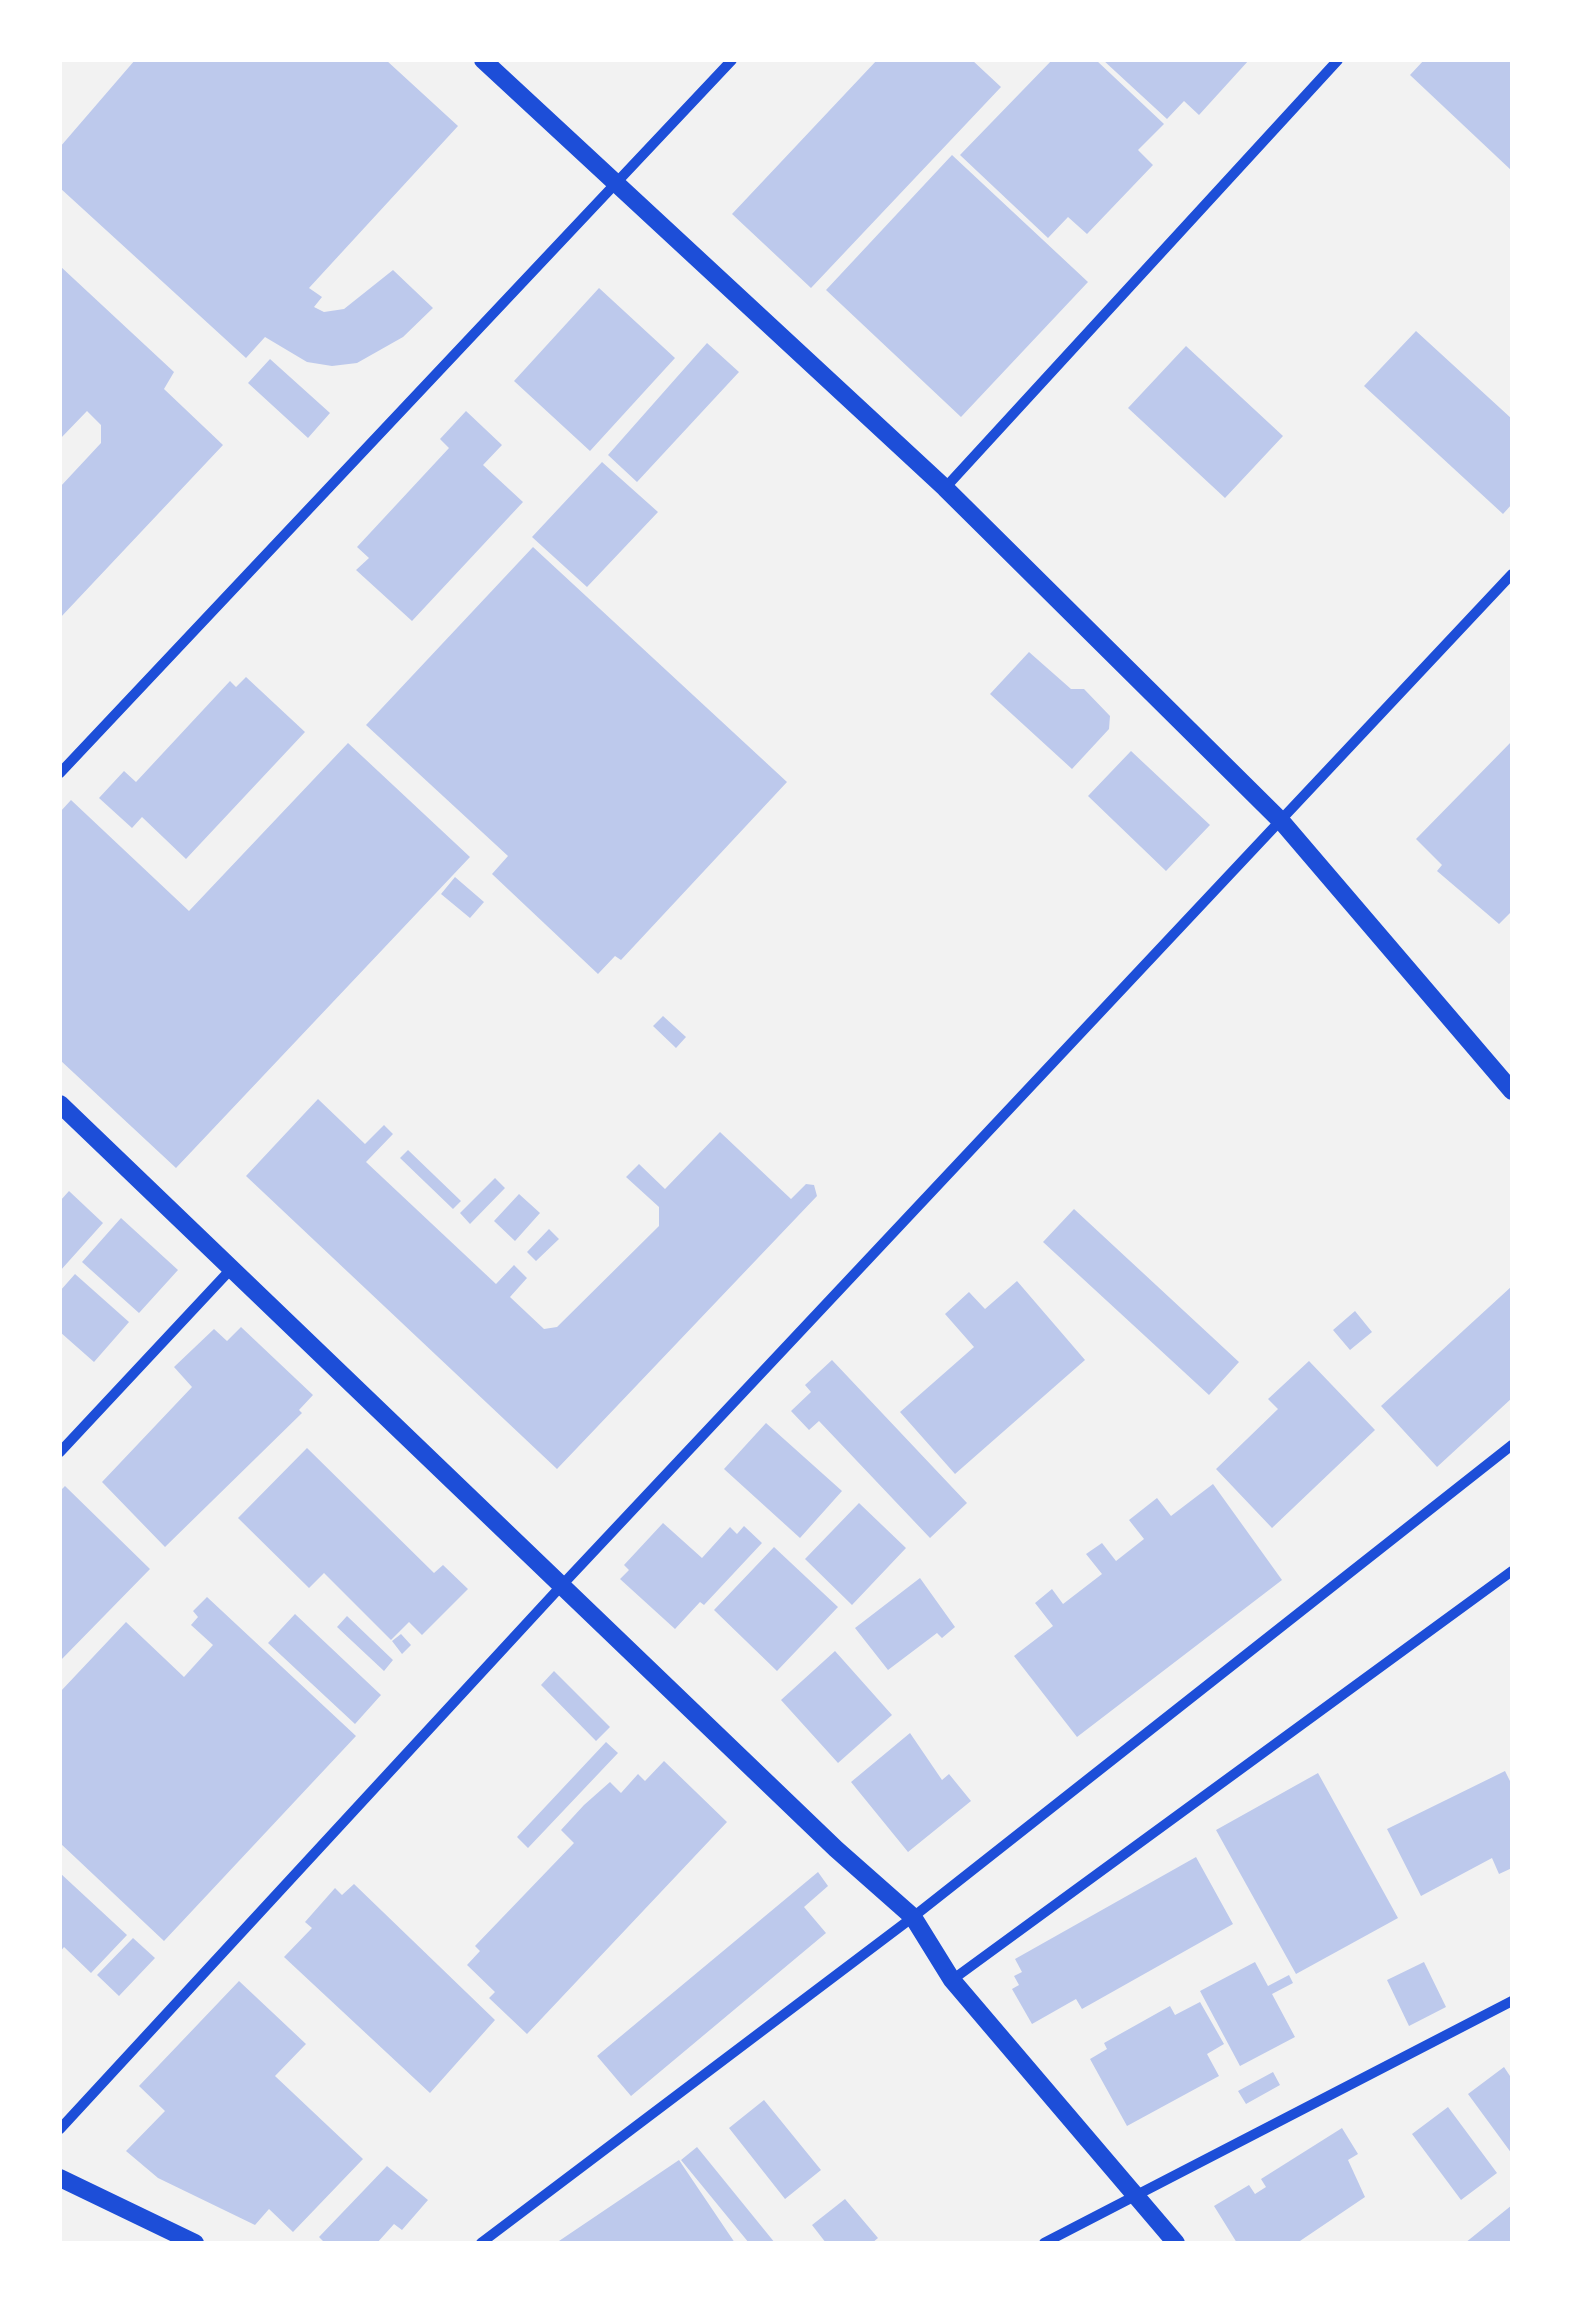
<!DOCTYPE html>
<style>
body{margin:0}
#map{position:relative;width:1572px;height:2303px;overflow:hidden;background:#f2f2f2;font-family:Raleway,sans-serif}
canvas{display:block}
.frame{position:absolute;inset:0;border:62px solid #fff;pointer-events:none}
</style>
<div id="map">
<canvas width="1572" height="2303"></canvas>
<div class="frame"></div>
</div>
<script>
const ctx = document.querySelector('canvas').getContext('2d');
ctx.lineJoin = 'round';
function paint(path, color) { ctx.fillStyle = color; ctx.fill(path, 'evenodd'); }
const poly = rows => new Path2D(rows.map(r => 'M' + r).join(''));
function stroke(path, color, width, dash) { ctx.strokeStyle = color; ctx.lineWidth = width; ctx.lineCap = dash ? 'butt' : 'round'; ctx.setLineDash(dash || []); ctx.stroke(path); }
paint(poly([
 [135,60,386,60,458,126,309,288,322,297,314,307,324,312,344,309,393,270,433,308,403,337,357,363,332,366,307,362,265,337,246,358,60,188,60,147],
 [877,60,972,60,1001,87,811,288,732,214],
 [1052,60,1096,60,1164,124,1138,150,1153,165,1087,234,1068,217,1048,238,960,155],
 [1103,60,1249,60,1199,115,1184,101,1167,119],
 [1424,60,1512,60,1512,171,1410,75],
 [952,155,1088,282,961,417,826,290],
 [60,266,174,372,164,389,223,445,60,618,60,487,101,443,101,425,87,411,60,439],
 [599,288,675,358,590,451,514,381],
 [1416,331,1512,419,1512,504,1503,514,1364,386],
 [707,343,739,372,637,482,608,455],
 [1186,346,1283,436,1225,498,1128,408],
 [270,359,330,413,308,438,248,383],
 [466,411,502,445,483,465,523,502,412,621,356,570,369,558,357,547,449,448,440,439],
 [602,462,658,512,587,587,532,537],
 [533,547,787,782,621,960,615,956,598,974,492,874,508,856,366,725],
 [1029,652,1071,689,1084,689,1110,716,1109,729,1072,769,990,694],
 [246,677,305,732,186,859,142,817,132,828,99,798,124,771,136,782,230,681,236,687],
 [1512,741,1512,911,1499,924,1437,871,1442,865,1416,839],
 [348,743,470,857,176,1168,60,1060,60,812,71,800,189,911],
 [1131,751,1210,825,1166,871,1088,796],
 [455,877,484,902,470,918,441,894],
 [663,1016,686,1037,676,1048,653,1026],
 [318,1099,365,1144,384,1125,393,1134,366,1162,496,1284,514,1265,527,1278,510,1297,544,1329,557,1327,659,1226,659,1207,626,1177,639,1164,665,1189,720,1132,791,1199,806,1184,814,1185,817,1196,557,1469,246,1176],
 [408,1150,461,1201,453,1209,400,1158],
 [495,1178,505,1188,470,1224,460,1213],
 [69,1191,103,1223,60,1271,60,1201],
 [519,1194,540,1213,515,1241,494,1221],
 [1074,1209,1239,1362,1209,1395,1043,1242],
 [121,1218,178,1270,139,1313,82,1262],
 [549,1229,559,1239,536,1261,527,1252],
 [75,1274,129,1322,94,1362,60,1332,60,1291],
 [1017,1281,1085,1360,955,1474,900,1412,974,1347,945,1314,969,1292,985,1309],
 [1512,1286,1512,1398,1437,1467,1381,1406],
 [1355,1311,1372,1332,1350,1350,1333,1330],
 [241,1327,313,1395,299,1410,302,1413,165,1547,102,1482,192,1387,174,1367,214,1329,227,1341],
 [832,1360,967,1503,930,1538,819,1421,809,1430,791,1411,811,1392,805,1385],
 [1309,1361,1375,1430,1272,1528,1216,1469,1278,1409,1268,1399],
 [766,1423,842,1491,800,1538,724,1469],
 [307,1448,434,1573,443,1565,468,1589,422,1635,409,1622,391,1640,324,1573,309,1588,238,1518],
 [1213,1484,1282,1580,1077,1737,1014,1656,1053,1626,1035,1603,1052,1589,1063,1604,1102,1574,1086,1554,1102,1543,1116,1561,1144,1539,1129,1520,1157,1498,1171,1516],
 [65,1486,150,1569,60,1661,60,1491],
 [859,1503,906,1548,852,1605,805,1559],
 [663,1523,702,1558,730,1527,737,1534,744,1526,762,1543,704,1605,700,1602,675,1629,620,1579,629,1570,624,1565],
 [774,1547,838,1607,777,1671,714,1610],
 [920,1578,955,1627,942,1638,937,1633,888,1670,855,1628],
 [207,1597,356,1736,164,1941,60,1843,60,1692,126,1622,184,1677,213,1645,191,1625,198,1617,193,1611],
 [295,1614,381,1695,355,1724,268,1643],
 [347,1616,393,1660,384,1671,337,1627],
 [401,1634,411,1645,402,1654,392,1641],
 [835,1651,892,1715,838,1763,781,1700],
 [554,1671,610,1727,596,1741,541,1685],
 [910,1733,942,1780,949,1774,971,1801,908,1852,851,1782],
 [606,1742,618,1753,528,1848,517,1837],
 [664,1761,727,1822,527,2034,489,1998,495,1992,467,1965,480,1951,475,1946,574,1843,561,1830,584,1805,610,1782,621,1793,638,1774,645,1781],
 [1505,1771,1512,1785,1512,1868,1499,1874,1492,1858,1421,1896,1387,1829],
 [1318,1773,1398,1918,1296,1974,1216,1830],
 [1196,1857,1233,1924,1082,2009,1076,1999,1032,2024,1012,1989,1019,1985,1014,1976,1022,1972,1015,1959],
 [818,1872,828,1886,804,1907,826,1933,631,2096,597,2056],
 [60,1873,127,1935,91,1973,64,1947,60,1952],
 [354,1884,495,2020,430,2093,284,1957,312,1928,305,1922,335,1888,342,1895],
 [133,1938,155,1958,119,1996,97,1975],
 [1255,1962,1268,1986,1289,1975,1293,1983,1272,1994,1295,2037,1240,2066,1200,1991],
 [1424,1962,1446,2007,1409,2026,1387,1980],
 [239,1981,306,2044,275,2076,363,2159,293,2232,269,2209,255,2225,158,2178,126,2151,165,2111,139,2086],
 [1200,2002,1224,2044,1207,2054,1219,2076,1127,2126,1090,2059,1107,2049,1104,2043,1170,2006,1175,2015],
 [1504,2067,1512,2079,1512,2154,1468,2094],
 [1273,2072,1280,2085,1246,2104,1238,2091],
 [764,2100,821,2170,785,2199,729,2128],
 [1448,2107,1497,2173,1461,2200,1412,2134],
 [1342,2128,1358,2154,1348,2160,1365,2197,1297,2243,1237,2243,1214,2206,1249,2185,1255,2194,1266,2187,1261,2179],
 [697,2147,775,2243,749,2243,681,2160],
 [679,2160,735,2243,556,2243],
 [387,2166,428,2200,402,2230,394,2224,377,2243,325,2243,319,2237],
 [845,2199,878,2238,872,2243,826,2243,812,2225],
 [1512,2205,1512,2243,1465,2243]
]), '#bdc9ec');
stroke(poly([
 [945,488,1338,60],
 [60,773,732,60],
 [60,1452,232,1268],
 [952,1980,1512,1571],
 [60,2129,563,1584,1512,574],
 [481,2243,913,1917,1512,1445],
 [1044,2243,1512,2001]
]), '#1d4ed8', 10);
stroke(poly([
 [483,60,945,488,1282,822,1512,1091],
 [60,1104,836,1849,913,1917,952,1980,1176,2243],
 [60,2178,195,2243]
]), '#1d4ed8', 18);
</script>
